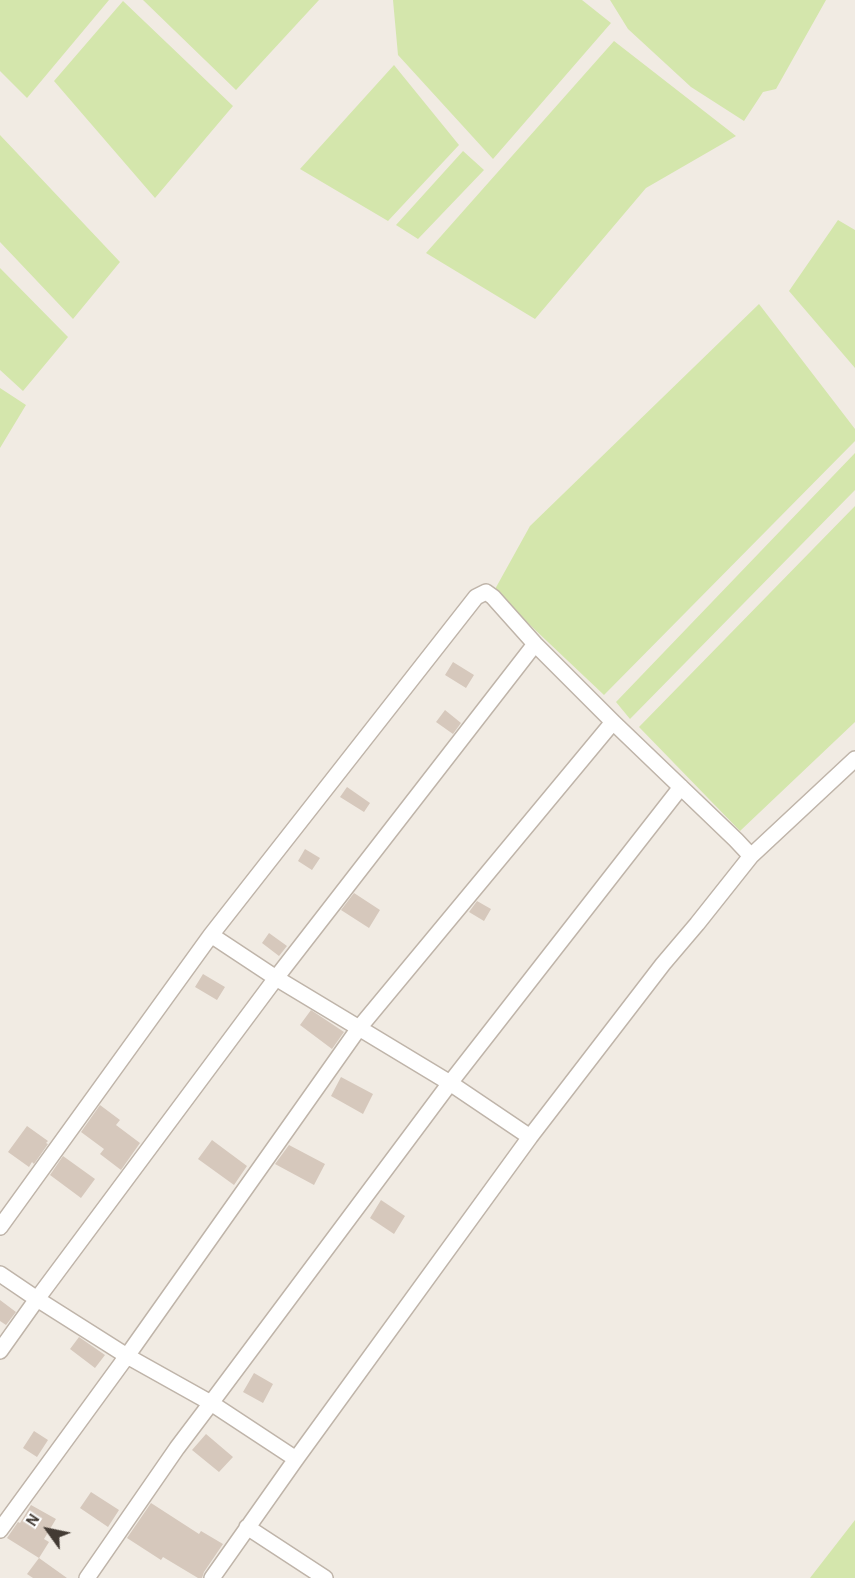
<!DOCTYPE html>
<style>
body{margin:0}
#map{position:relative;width:855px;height:1578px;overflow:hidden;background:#f1ebe3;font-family:"Alegreya Sans",sans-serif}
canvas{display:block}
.north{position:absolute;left:18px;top:1500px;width:60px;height:60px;-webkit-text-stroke:4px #fff;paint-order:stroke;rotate:303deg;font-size:16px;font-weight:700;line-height:24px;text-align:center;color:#433b34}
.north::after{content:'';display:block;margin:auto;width:21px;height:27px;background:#433b34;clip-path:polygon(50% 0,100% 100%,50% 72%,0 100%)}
</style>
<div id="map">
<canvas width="855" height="1578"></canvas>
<div class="north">N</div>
</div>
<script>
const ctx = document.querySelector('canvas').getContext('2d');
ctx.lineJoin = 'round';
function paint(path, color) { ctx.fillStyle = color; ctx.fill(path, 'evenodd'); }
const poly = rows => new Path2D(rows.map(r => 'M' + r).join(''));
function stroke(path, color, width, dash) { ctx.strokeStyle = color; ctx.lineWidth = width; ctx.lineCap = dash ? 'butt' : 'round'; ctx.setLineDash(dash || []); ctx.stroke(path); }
paint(poly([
 [0,0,109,0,27,98,0,71],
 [143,0,319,0,236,90],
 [393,0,582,0,611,23,493,159,398,55],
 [610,0,826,0,776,89,763,92,744,121,691,87,628,29],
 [123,1,233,106,155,198,54,81],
 [614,41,736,136,646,188,535,319,426,253],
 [394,65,459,145,388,221,300,169],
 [0,135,120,262,73,319,0,242],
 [463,151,484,170,418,239,396,225],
 [838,220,855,230,855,368,789,291],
 [0,268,68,337,23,391,0,370],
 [759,304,855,429,855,441,604,695,494,591,530,526],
 [0,388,26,405,0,448],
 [855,453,855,490,630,719,616,702],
 [855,506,855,722,740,831,639,727],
 [855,1520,855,1578,810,1578]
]), '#d4e6ac');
paint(poly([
 [453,662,474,675,466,688,445,675],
 [445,710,461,723,453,734,436,722],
 [347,787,370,803,364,812,340,797],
 [305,849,320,858,312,870,298,861],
 [354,893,380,910,369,928,341,910],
 [477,901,491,909,484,921,469,912],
 [269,933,287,946,279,956,262,943],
 [203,974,225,987,217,1000,195,987],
 [311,1010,344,1032,332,1049,300,1025],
 [341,1077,373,1094,363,1114,331,1096],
 [100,1105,120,1120,116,1125,140,1143,121,1170,100,1154,104,1149,81,1132],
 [27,1126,48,1141,46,1143,48,1144,34,1164,32,1162,29,1167,8,1152],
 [212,1140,247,1166,234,1185,198,1159],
 [289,1145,325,1164,314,1185,275,1164],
 [63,1156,95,1179,81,1198,50,1175],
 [381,1200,405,1216,394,1234,370,1218],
 [0,1300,16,1312,6,1325,0,1321],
 [79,1337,105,1355,95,1368,70,1349],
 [254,1373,273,1384,263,1403,243,1392],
 [34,1431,48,1440,37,1457,23,1448],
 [206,1434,233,1457,219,1472,192,1450],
 [91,1492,119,1510,108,1527,80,1508],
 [151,1503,199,1534,201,1531,223,1544,204,1572,202,1578,198,1578,163,1557,161,1560,127,1538],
 [31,1505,56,1519,44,1539,49,1542,39,1558,7,1538,18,1522,20,1523],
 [39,1558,67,1578,33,1578,27,1574]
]), '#d6c8bc');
const minor = poly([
 [530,1137,450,1083,681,787],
 [0,1227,211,935],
 [0,1274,37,1299,0,1351],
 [296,1459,211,1403,450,1083,359,1028,613,722],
 [247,1527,325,1578],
 [0,1530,127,1356,37,1299,276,978,211,935,476,597,486,592,493,597,535,644,613,722,736,840,751,856],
 [87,1578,177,1448,211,1403,127,1356,359,1028,276,978,535,644],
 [212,1578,296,1459,530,1137,663,964,697,924,751,856,855,759]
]);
stroke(minor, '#bfb4a9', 18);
stroke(minor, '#fff', 15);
</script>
